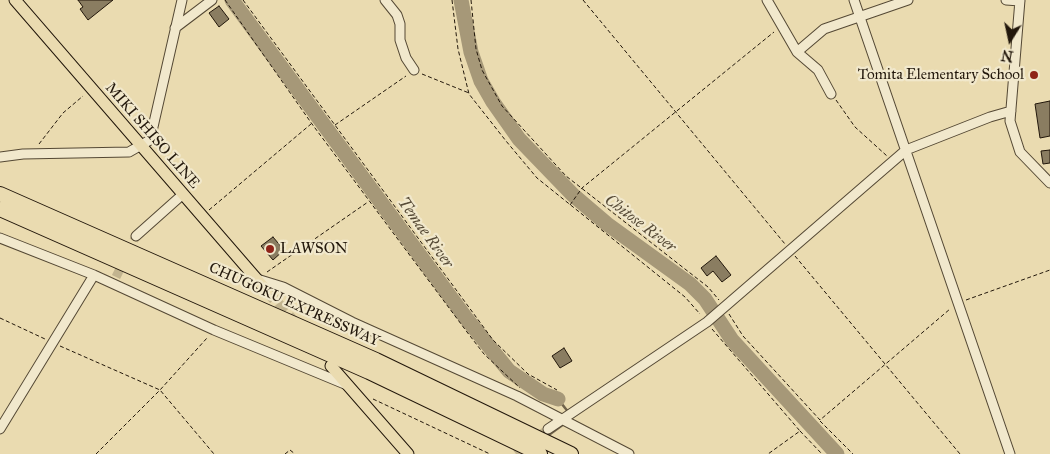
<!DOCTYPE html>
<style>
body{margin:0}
#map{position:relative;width:1050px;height:454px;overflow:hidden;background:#eadbb0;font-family:"IM FELL Great Primer",serif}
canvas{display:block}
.north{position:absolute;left:985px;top:15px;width:50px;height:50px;-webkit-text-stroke:4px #f1e8cc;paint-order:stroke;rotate:190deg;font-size:14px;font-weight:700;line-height:20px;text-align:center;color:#22170b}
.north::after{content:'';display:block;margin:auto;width:18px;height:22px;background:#22170b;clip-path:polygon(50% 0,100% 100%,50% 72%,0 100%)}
</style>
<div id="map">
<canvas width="1050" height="454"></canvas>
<div class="north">N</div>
</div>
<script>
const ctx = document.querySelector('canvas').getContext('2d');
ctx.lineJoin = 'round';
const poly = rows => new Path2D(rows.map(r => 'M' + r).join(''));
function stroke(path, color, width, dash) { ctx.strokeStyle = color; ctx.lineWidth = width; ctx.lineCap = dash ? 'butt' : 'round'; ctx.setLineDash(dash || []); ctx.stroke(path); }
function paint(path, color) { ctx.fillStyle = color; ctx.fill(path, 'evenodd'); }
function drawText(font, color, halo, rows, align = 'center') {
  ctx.font = font + ' "IM FELL Great Primer",serif'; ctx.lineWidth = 4.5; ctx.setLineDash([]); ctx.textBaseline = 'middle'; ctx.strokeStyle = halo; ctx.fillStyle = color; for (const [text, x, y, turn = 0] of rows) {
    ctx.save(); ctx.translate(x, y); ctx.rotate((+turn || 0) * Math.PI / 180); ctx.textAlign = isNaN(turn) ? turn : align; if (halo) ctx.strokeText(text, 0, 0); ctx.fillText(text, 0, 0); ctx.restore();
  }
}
stroke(poly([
 [558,399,569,413],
 [546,437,564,424]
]), '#71644c', 2.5);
stroke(poly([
 [232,0,466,318,509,371,543,394,558,399],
 [461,0,471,52,481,81,493,102,519,139,573,195,607,224,690,284,705,299,732,340,837,454]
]), '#a69878', 15);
const building = poly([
 [78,0,113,0,88,20,80,9,83,7,78,0],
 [219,6,229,19,219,27,209,13,219,6],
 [1050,101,1050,136,1040,138,1035,104,1050,101],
 [1050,150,1050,163,1043,164,1041,151,1050,150],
 [273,237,284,250,273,260,261,246,273,237],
 [716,256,731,275,722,282,713,271,707,276,701,268,716,256],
 [564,348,572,361,560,368,552,356,564,348]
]);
paint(building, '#8a7d61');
stroke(building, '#22170b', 1);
stroke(poly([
 [116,277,136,236],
 [516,454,548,429]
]), '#c2b48f', 9, [9, 4.5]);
stroke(poly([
 [267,291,296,324]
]), '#c2b48f', 11, [11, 5.5]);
const minor = poly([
 [385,0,397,15,400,24,400,40,406,58,414,70],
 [767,0,797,52,818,70,831,94],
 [854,0,1010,454],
 [1006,0,1020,1],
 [1020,0,1010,121,1020,152,1050,183],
 [175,28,212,0],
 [797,52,824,29,908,0],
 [0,157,23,154,129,152,150,140,182,0],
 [136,236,182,195],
 [0,238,94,275,214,330,347,385],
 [257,279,283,287,352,322,517,396,629,454],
 [0,429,94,275],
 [548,429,707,322,906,150,990,117,1011,111]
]);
const major = poly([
 [15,0,267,291],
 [331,366,408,454]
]);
const highway = poly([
 [0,194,376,360,571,454],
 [0,209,369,372,540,454]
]);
stroke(minor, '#544834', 11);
stroke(major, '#22170b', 13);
stroke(highway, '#22170b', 16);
stroke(poly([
 [225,0,312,124,467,332,484,354,520,388],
 [243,0,493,340,528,374,557,390],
 [452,0,458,49,469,94,506,141,537,178,685,297,700,314],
 [471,0,476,49,482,70,502,106,566,176,708,287,719,300],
 [583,0,785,244],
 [422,74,469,93],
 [836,100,855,127,887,156],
 [335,125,406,76],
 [39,144,63,113,83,96],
 [570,205,582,188,774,32],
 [209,210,311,124],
 [795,256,960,454],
 [267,272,368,202],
 [966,300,1050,270],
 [729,314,743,336,820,420,950,309],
 [0,318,45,339],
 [712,329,800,431,768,454],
 [60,346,160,390,214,454],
 [373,399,490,454],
 [820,421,853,454],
 [800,431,822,454],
 [96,454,160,390,207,338],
 [285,454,290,450,295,454]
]), '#22170b', 1, [4, 2.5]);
stroke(minor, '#f1e8cc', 9);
stroke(major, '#eadbb0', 11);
stroke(highway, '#eadbb0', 14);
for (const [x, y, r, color] of [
 [1034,75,5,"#8f2418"],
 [270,249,5,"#8f2418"]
]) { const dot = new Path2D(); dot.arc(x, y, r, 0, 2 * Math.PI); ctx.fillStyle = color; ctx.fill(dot); stroke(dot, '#f1e8cc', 2); }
drawText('15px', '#22170b', '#f1e8cc', [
 ["Tomita Elementary School",1024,75],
 ["LAWSON",280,249,"left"]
], 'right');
drawText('15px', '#22170b', '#f1e8cc', [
 ["MIKI SHISO LINE",152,136,49],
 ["CHUGOKU EXPRESSWAY",294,305,24]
]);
drawText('italic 16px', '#574b37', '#f1e8cc', [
 ["Chitose River",640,224,37],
 ["Temae River",425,233,54]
]);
</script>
